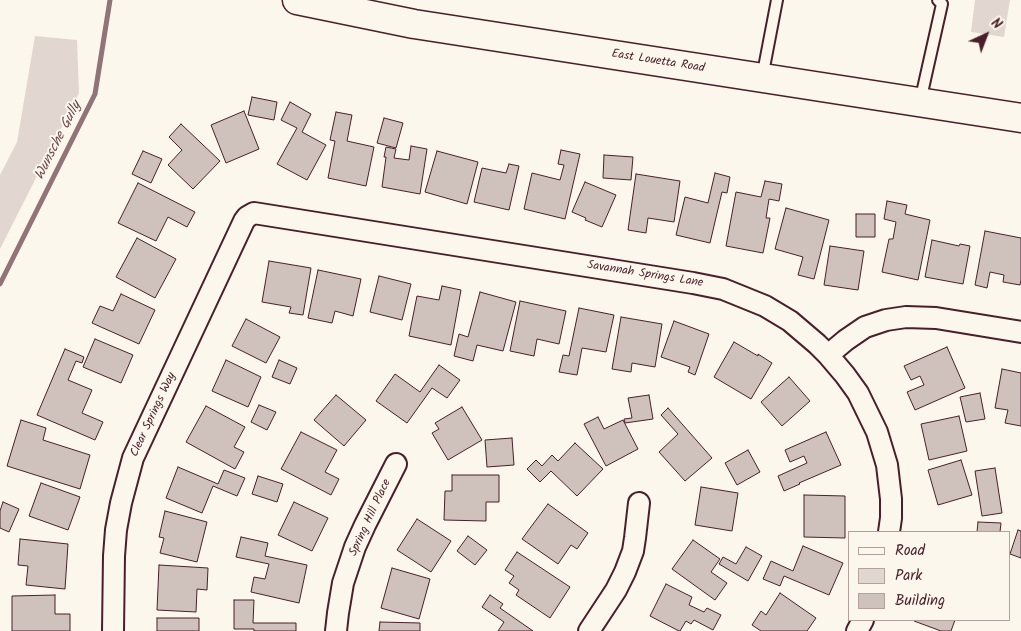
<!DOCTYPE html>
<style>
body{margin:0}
#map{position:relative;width:1021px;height:631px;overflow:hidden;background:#fbf7ec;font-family:Kalam,sans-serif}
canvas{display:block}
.legend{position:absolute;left:848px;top:531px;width:162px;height:90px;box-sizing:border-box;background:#fbf7ec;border:1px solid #b4a19f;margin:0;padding:6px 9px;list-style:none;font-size:15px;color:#4a1f2b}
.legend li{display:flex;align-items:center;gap:10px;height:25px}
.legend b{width:25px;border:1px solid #b4a19f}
.north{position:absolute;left:961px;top:10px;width:50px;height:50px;-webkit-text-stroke:4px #fbf7ec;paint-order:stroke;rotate:43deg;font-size:14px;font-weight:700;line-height:20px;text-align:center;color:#4a1f2b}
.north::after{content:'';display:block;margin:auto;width:18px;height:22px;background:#4a1f2b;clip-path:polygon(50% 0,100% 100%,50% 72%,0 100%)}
</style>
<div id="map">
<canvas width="1021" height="631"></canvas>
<ul class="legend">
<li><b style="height:6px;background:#fbf7ec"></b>Road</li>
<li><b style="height:14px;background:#e2d7d0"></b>Park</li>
<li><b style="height:14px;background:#cfc2bc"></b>Building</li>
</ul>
<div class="north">N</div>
</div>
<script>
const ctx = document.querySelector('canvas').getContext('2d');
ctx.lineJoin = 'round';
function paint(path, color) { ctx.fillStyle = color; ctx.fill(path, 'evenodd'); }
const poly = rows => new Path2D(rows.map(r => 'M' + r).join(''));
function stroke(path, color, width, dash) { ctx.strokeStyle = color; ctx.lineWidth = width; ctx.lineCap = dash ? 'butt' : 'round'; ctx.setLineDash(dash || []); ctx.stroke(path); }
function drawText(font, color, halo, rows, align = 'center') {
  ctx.font = font + ' Kalam,sans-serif'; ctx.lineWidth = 4; ctx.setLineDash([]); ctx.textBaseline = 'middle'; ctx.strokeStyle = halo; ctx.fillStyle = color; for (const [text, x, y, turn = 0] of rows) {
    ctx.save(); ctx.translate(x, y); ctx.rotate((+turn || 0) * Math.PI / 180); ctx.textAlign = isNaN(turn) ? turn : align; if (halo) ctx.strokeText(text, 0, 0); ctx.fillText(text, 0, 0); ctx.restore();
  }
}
paint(poly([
 [975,0,1010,0,1004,37,971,32],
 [35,36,77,40,79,93,0,249,0,175,17,142]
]), '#e2d7d0');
stroke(poly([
 [0,284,95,94,110,0]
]), '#907477', 5);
const building = poly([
 [252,97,277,102,274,120,248,115,252,97],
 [290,102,311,114,302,132,326,145,307,180,277,164,297,128,281,120,290,102],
 [244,111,259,149,226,163,211,125,244,111],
 [336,112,352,115,347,141,374,147,366,186,328,178,335,141,330,140,336,112],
 [384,118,403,123,396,148,377,143,384,118],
 [181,124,220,161,193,189,168,165,182,150,169,137,181,124],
 [411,146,427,149,420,194,382,187,386,157,384,157,386,147,396,149,394,158,409,160,411,146],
 [561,150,580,154,565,219,524,209,532,173,560,180,564,165,558,164,561,150],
 [143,151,162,159,151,183,132,174,143,151],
 [437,151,478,162,467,204,425,192,437,151],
 [604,155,633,157,631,180,603,178,604,155],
 [509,164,519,166,509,210,474,202,482,168,506,173,509,164],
 [715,173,730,177,727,193,722,192,710,243,676,235,685,197,708,203,715,173],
 [636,174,680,181,674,222,648,218,646,233,628,230,636,174],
 [765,181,782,184,779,201,769,199,766,218,770,218,763,253,726,246,736,192,761,197,765,181],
 [585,182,616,195,602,227,585,220,586,218,572,212,585,182],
 [138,183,195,212,187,227,168,217,156,241,118,223,138,183],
 [887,201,907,205,905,214,930,220,918,280,882,272,889,239,893,239,896,222,884,219,887,201],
 [786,208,829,220,814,279,798,275,803,257,775,249,786,208],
 [856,214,875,214,875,237,856,237,856,214],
 [985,231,1021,238,1021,280,1020,285,1003,282,1004,275,990,272,987,288,975,285,985,231],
 [137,238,176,259,155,298,116,277,137,238],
 [932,240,959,246,960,244,970,246,963,284,925,277,932,240],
 [830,246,864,251,858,290,824,285,830,246],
 [269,261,311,268,303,315,289,313,291,307,262,302,269,261],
 [318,270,361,279,353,316,335,311,332,323,308,318,318,270],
 [379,276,411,284,402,320,370,312,379,276],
 [442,286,461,290,451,345,409,336,417,296,439,300,442,286],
 [480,292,516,302,503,351,477,345,473,361,454,356,459,334,468,337,480,292],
 [121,294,155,310,139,344,92,323,100,306,113,311,121,294],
 [520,301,566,311,559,344,537,339,534,356,510,351,520,301],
 [579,308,614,315,606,352,582,348,577,375,559,372,563,355,569,356,579,308],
 [621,317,662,324,655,367,632,363,631,372,612,369,621,317],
 [246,319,280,337,266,363,232,346,246,319],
 [674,321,709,334,695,375,688,372,690,367,661,357,674,321],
 [95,339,133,355,121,383,83,367,95,339],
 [734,342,758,356,758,354,772,363,751,399,714,377,734,342],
 [947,347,965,388,915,410,907,392,924,385,920,376,911,380,904,366,947,347],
 [65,349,84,357,82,363,76,361,68,380,92,390,82,413,103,422,95,440,37,415,65,349],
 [226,360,261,377,248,407,212,391,226,360],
 [279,360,297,368,290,384,272,377,279,360],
 [439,365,460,380,447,398,432,388,407,423,376,401,395,374,420,392,439,365],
 [1002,369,1021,373,1021,426,1005,423,1008,410,995,408,1002,369],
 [789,377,810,401,782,426,761,402,789,377],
 [980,393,985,419,966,422,960,397,980,393],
 [336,395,366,420,344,446,314,420,336,395],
 [649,395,653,419,625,423,624,419,632,418,628,398,649,395],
 [259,405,276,412,267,430,251,422,259,405],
 [206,406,245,427,234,447,244,452,235,469,186,442,206,406],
 [462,407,482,440,448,460,432,433,439,429,435,423,462,407],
 [668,408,712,458,685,481,659,452,678,434,661,415,668,408],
 [959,416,967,451,929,460,921,424,959,416],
 [598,417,604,429,623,420,638,449,606,466,584,424,598,417],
 [21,420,46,428,43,440,90,455,80,489,7,466,21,420],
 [301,432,337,450,325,472,339,479,331,495,281,469,301,432],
 [826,432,841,465,799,483,800,484,784,491,778,476,807,463,804,456,790,462,785,450,826,432],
 [512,438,514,465,487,467,485,440,512,438],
 [575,443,603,469,577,496,551,471,540,482,527,469,536,460,542,466,552,455,558,461,575,443],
 [748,450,760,472,737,485,725,463,748,450],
 [961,460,972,495,938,505,928,470,961,460],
 [178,467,218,484,224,470,245,478,237,496,213,486,202,513,166,498,178,467],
 [995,468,1002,513,982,516,975,471,995,468],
 [452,475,499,475,499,502,486,502,486,521,444,520,445,491,452,491,452,475],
 [258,476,283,484,277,502,252,494,258,476],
 [41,483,80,497,68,530,29,516,41,483],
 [701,487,738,493,732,531,695,525,701,487],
 [804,495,845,496,845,538,804,537,804,495],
 [3,502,19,509,9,532,0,528,0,511,3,502],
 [294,502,328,518,312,551,278,535,294,502],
 [548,504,588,533,577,549,571,545,558,564,522,539,548,504],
 [165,511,207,522,197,562,160,553,164,538,159,537,165,511],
 [417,519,451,541,431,572,397,550,417,519],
 [978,522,1001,523,1000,532,977,532,978,522],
 [1018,530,1021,531,1021,558,1010,554,1018,530],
 [468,536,487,550,475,565,457,551,468,536],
 [241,537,268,543,265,556,307,565,299,603,251,592,254,577,265,579,269,564,236,557,241,537],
 [20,539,68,544,65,589,26,585,28,566,18,565,20,539],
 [693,540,720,559,711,572,727,583,715,600,672,569,693,540],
 [803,546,843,563,829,595,784,576,780,586,763,579,771,561,793,571,803,546],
 [746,547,762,556,748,581,719,564,723,557,736,564,746,547],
 [517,552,570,587,550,618,516,595,519,590,509,583,514,576,505,570,517,552],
 [159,565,208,568,207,590,197,589,196,612,157,610,159,565],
 [392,568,430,579,419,619,381,608,392,568],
 [666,584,692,597,689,605,704,612,707,608,721,615,713,630,694,620,691,624,686,621,680,631,679,631,650,616,666,584],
 [780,593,816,618,807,631,761,631,752,625,761,611,766,615,780,593],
 [55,595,55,614,70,614,70,631,12,631,12,596,55,595],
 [490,595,503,604,500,608,533,631,498,631,504,622,482,607,490,595],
 [234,600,254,600,253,623,296,623,296,631,254,631,254,629,234,629,234,600],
 [157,618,199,618,199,631,157,631,157,618],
 [914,620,955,620,951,631,941,631,914,621,914,620],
 [380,622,420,623,420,631,379,631,380,622]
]);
paint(building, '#cfc2bc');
stroke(building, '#4a1f2b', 1);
const lane = poly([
 [762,78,777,0],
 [920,102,942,4,938,0]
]);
const street = poly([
 [828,355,846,340,865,327,886,320,906,317,936,318,1021,332],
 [113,631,114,556,116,530,121,503,133,458,244,221,247,217,254,213,693,283,723,289,765,306,790,321,817,344,828,355,845,375,858,393,877,432,887,465,891,499,891,518,889,532],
 [336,631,338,613,343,583,355,547,365,525,396,464],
 [589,631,616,590,625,572,633,551,635,538,639,503],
 [857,631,863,620]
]);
const secondary = poly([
 [297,0,414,24,1021,118]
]);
stroke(lane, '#4a1f2b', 14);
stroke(street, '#4a1f2b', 24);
stroke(secondary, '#4a1f2b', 31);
stroke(lane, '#fbf7ec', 10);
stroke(street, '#fbf7ec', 20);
stroke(secondary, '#fbf7ec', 28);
drawText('12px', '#4a1f2b', '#fbf7ec', [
 ["East Louetta Road",658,62,9],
 ["Savannah Springs Lane",645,275,9],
 ["Clear Springs Way",154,415,-65],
 ["Spring Hill Place",371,518,-65]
]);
drawText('italic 14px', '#6d4a51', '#fbf7ec', [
 ["Wunsche Gully",59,141,-63]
]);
</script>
